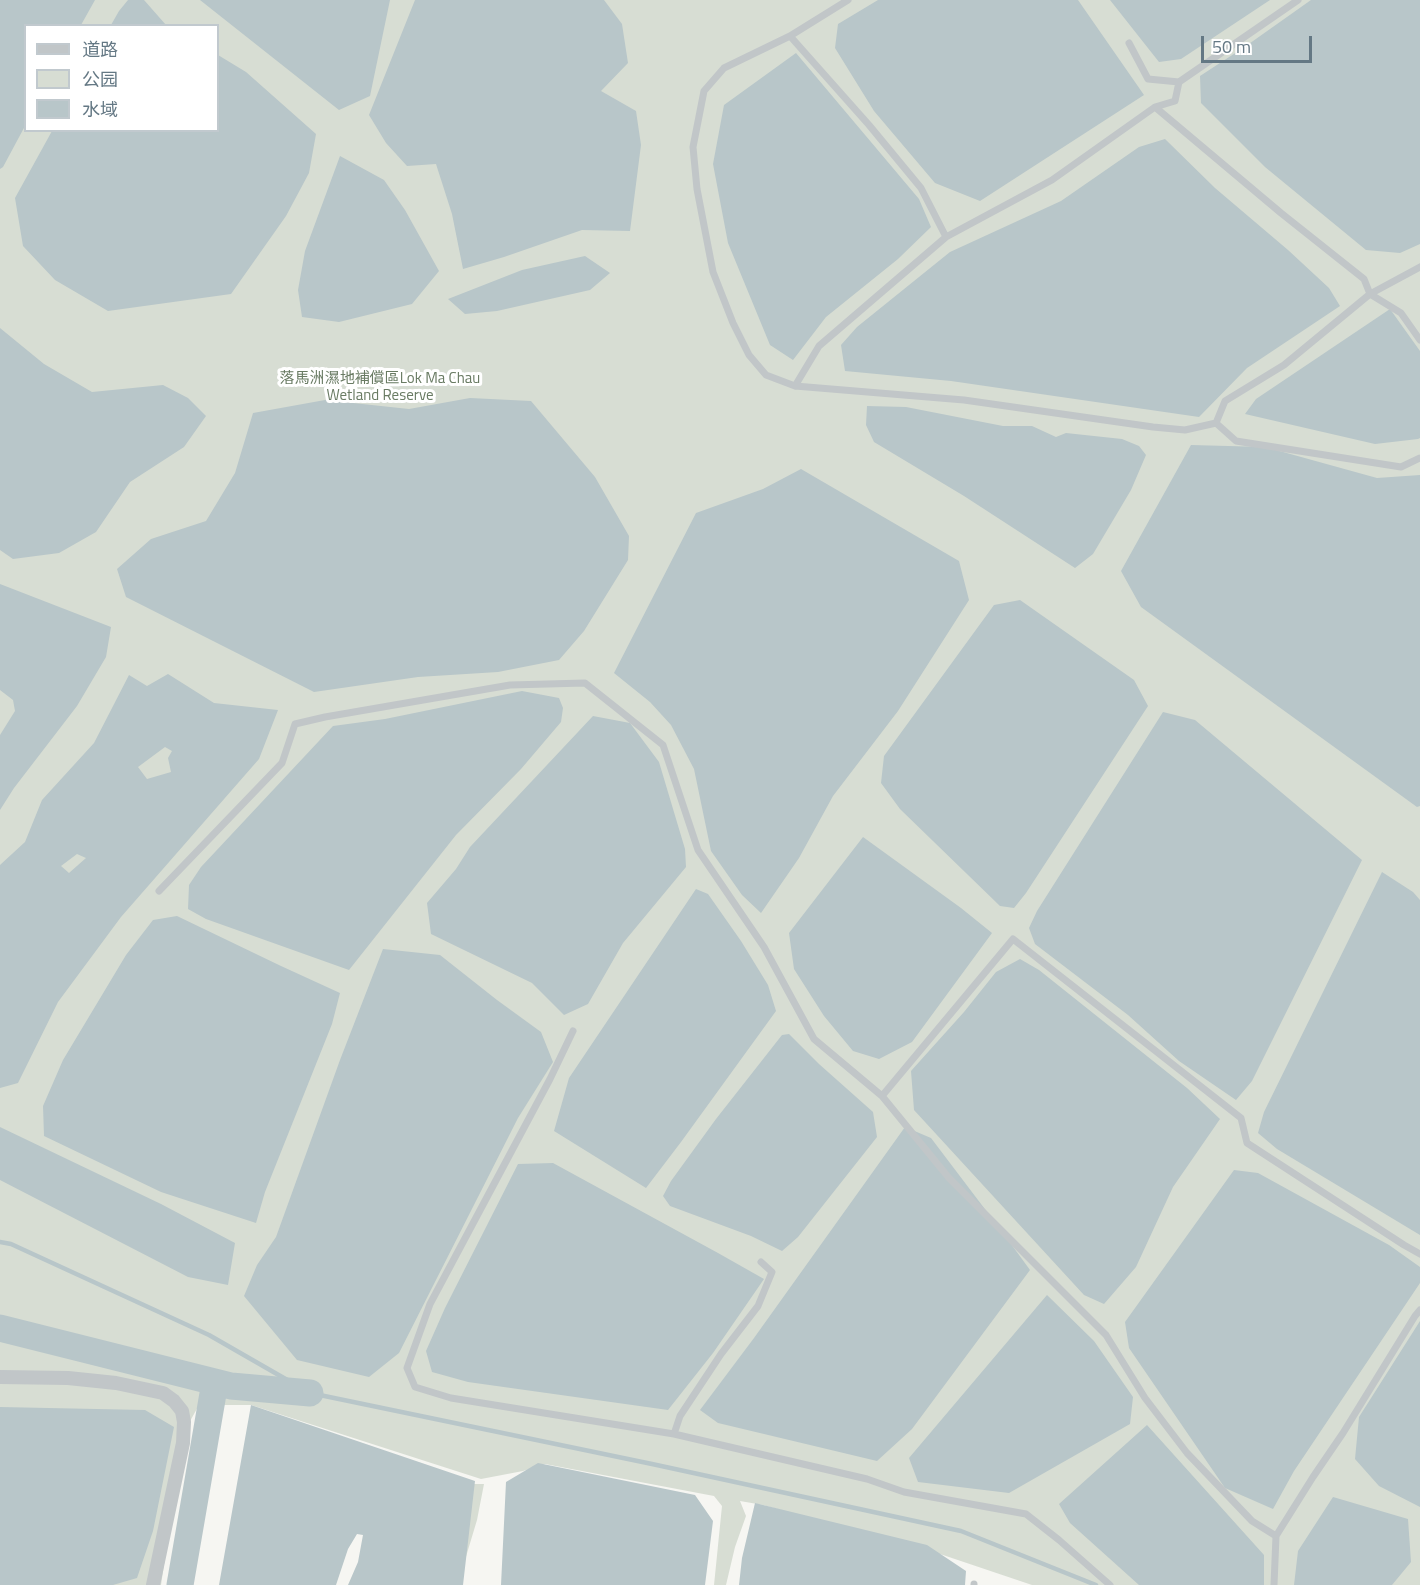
<!DOCTYPE html>
<meta charset="utf-8">
<style>
body{margin:0}
#map{position:relative;width:1420px;height:1585px;overflow:hidden;background:#f6f6f2;font-family:"Titillium Web","Noto Sans SC",sans-serif}
canvas{display:block}
.legend{position:absolute;left:24px;top:24px;width:195px;height:108px;box-sizing:border-box;background:#fff;border:2px solid #c1c9ce;margin:0;padding:8px 10px;list-style:none;font-size:18px;color:#647884}
.legend li{display:flex;align-items:center;gap:12px;height:30px}
.legend b{width:30px;border:2px solid #c1c9ce}
.scale{position:absolute;left:1201px;top:36px;width:111px;height:27px;box-sizing:border-box;border:3px solid #647884;border-top:0;padding-left:8px;font-size:18px;line-height:21px;white-space:nowrap;color:#647884;-webkit-text-stroke:4px #fff;paint-order:stroke}
</style>
<div id="map">
<canvas width="1420" height="1585"></canvas>
<ul class="legend">
<li><b style="height:8px;background:#c1c6c8"></b>道路</li>
<li><b style="height:16px;background:#d7ddd3"></b>公园</li>
<li><b style="height:16px;background:#b8c6c9"></b>水域</li>
</ul>
<div class="scale">50 m</div>
</div>
<script>
const ctx = document.querySelector('canvas').getContext('2d');
ctx.lineJoin = 'round';
function paint(path, color) { ctx.fillStyle = color; ctx.fill(path, 'evenodd'); }
const poly = rows => new Path2D(rows.map(r => 'M' + r).join(''));
function stroke(path, color, width, dash) { ctx.strokeStyle = color; ctx.lineWidth = width; ctx.lineCap = dash ? 'butt' : 'round'; ctx.setLineDash(dash || []); ctx.stroke(path); }
function drawText(font, color, halo, rows, align = 'center') {
  ctx.font = font + ' "Titillium Web","Noto Sans SC",sans-serif'; ctx.lineWidth = 6; ctx.setLineDash([]); ctx.textBaseline = 'middle'; ctx.strokeStyle = halo; ctx.fillStyle = color; for (const [text, x, y, turn = 0] of rows) {
    ctx.save(); ctx.translate(x, y); ctx.rotate((+turn || 0) * Math.PI / 180); ctx.textAlign = isNaN(turn) ? turn : align; if (halo) ctx.strokeText(text, 0, 0); ctx.fillText(text, 0, 0); ctx.restore();
  }
}
paint(poly([
 [0,0,1420,0,1420,1585,1032,1585,943,1555,763,1505,740,1501,746,1516,735,1547,726,1585,714,1585,722,1506,714,1496,545,1464,523,1471,481,1479,251,1405,199,1405,184,1432,161,1585,0,1585],
 [26,26,218,26,218,130,26,130],
 [469,1484,484,1484,477,1520,459,1580,449,1585]
]), '#d7ddd3');
paint(poly([
 [0,0,95,0,81,25,26,26,25,126,3,167,0,169],
 [128,0,144,0,166,25,111,25,119,11],
 [200,0,390,0,370,96,339,110],
 [415,0,604,0,622,24,628,63,601,91,636,111,641,145,630,231,582,230,504,257,463,269,452,214,436,164,407,166,386,143,369,115],
 [878,0,1078,0,1144,95,980,201,935,183,874,111,835,48,838,24],
 [1110,0,1270,0,1181,59,1159,62],
 [1311,0,1420,0,1420,244,1400,253,1366,250,1265,167,1201,103,1200,76,1246,46],
 [796,53,919,199,931,227,898,259,826,317,793,360,770,345,728,243,713,164,724,105],
 [218,55,246,72,316,134,309,173,286,216,231,294,108,311,55,280,23,246,15,198,52,131,218,130],
 [1165,139,1215,188,1288,250,1329,288,1340,306,1247,368,1199,417,951,381,845,371,841,345,857,327,950,252,1061,201,1139,147],
 [340,156,384,180,405,210,439,271,412,304,339,322,302,317,298,290,305,251],
 [585,256,610,273,590,290,497,311,465,314,448,299,522,270],
 [1390,309,1420,351,1420,438,1418,439,1375,444,1245,414,1256,399],
 [0,328,44,364,92,392,163,385,188,398,206,416,184,447,130,482,96,532,59,553,13,559,0,550],
 [470,398,531,401,595,477,629,536,628,560,584,631,559,660,498,672,418,677,314,692,126,597,117,569,151,539,206,521,235,473,253,413,325,400,409,409],
 [867,406,906,407,1003,426,1032,426,1056,437,1066,433,1122,439,1139,446,1146,455,1131,490,1093,554,1075,568,964,496,874,442,866,425],
 [1191,445,1265,447,1377,478,1420,475,1420,806,1417,807,1141,607,1121,571],
 [801,469,959,561,969,600,898,711,833,796,799,858,761,913,742,895,711,851,694,769,671,725,650,702,614,673,696,513,763,489],
 [0,584,111,627,106,657,77,706,14,788,0,810,0,735,15,711,13,700,0,690],
 [1020,600,1134,680,1148,706,1026,893,1014,908,1000,906,900,809,881,783,884,756,994,605],
 [168,674,214,703,278,710,259,759,121,917,58,1002,18,1083,0,1088,0,865,25,842,42,800,94,743,129,675,147,686],
 [165,747,172,751,168,758,171,772,147,779,138,767],
 [77,854,86,858,69,873,61,866],
 [522,691,559,698,563,708,561,722,521,769,456,835,349,970,206,919,188,909,189,885,201,867,333,726,385,719],
 [1163,712,1195,720,1362,860,1252,1081,1236,1100,1179,1061,1128,1015,1035,944,1029,928,1037,911],
 [593,716,630,723,659,762,685,849,686,867,623,943,588,1004,564,1015,532,983,431,934,427,903,456,869,470,847],
 [863,837,961,908,992,933,912,1042,879,1059,853,1051,824,1016,794,969,789,933],
 [1382,872,1413,892,1420,900,1420,1235,1277,1149,1258,1133,1264,1112],
 [696,889,708,894,741,941,768,985,776,1011,681,1142,646,1188,554,1131,569,1078],
 [177,916,281,966,340,993,332,1024,265,1192,256,1223,161,1192,44,1136,43,1106,63,1060,126,955,153,920],
 [383,949,440,955,497,1000,541,1032,553,1062,518,1118,399,1353,369,1377,297,1360,244,1296,257,1265,276,1237,340,1060],
 [1020,959,1039,970,1187,1088,1220,1119,1173,1187,1136,1267,1104,1304,1084,1295,914,1110,911,1071,964,1012,996,972],
 [789,1034,819,1064,873,1112,877,1137,798,1237,782,1251,751,1236,670,1206,663,1196,671,1181,716,1119,782,1035],
 [0,1127,161,1204,235,1243,228,1285,188,1277,0,1180],
 [905,1127,931,1138,1003,1233,1030,1270,912,1429,877,1461,718,1423,700,1410,754,1338],
 [553,1163,718,1253,764,1279,713,1353,668,1410,468,1382,432,1372,426,1351,445,1308,518,1164],
 [1234,1170,1258,1173,1389,1245,1420,1267,1420,1283,1294,1471,1273,1509,1225,1488,1129,1348,1125,1322],
 [1047,1295,1094,1341,1133,1397,1130,1424,1009,1493,918,1482,909,1458],
 [1420,1321,1420,1507,1379,1486,1355,1459,1359,1417],
 [251,1405,475,1481,463,1585,348,1585,358,1562,363,1535,357,1534,348,1549,336,1585,219,1585],
 [0,1407,145,1410,174,1427,153,1531,137,1578,113,1585,0,1585],
 [1147,1425,1264,1555,1264,1585,1139,1585,1070,1523,1059,1504],
 [538,1463,695,1495,713,1521,705,1585,501,1585,506,1482],
 [1333,1497,1408,1519,1411,1562,1392,1585,1294,1585,1298,1551],
 [755,1503,927,1545,966,1571,965,1585,739,1585,742,1558]
]), '#b8c6c9');
stroke(poly([
 [0,1242,11,1244,209,1335,310,1393,652,1464,961,1531,1096,1585]
]), '#b8c6c9', 4.5);
stroke(poly([
 [0,1328,231,1386,310,1393],
 [180,1585,215,1382]
]), '#b8c6c9', 27);
stroke(poly([
 [790,36,848,0],
 [1129,43,1148,79,1179,82],
 [1155,107,1175,101,1179,82,1298,0],
 [946,237,921,188,869,125,790,36,724,68,704,91,693,147,697,189,713,272,733,323,749,355,766,375,795,386,964,400,1153,427,1185,430,1216,423],
 [1420,267,1370,294,1401,313,1420,340],
 [795,386,819,346,946,237,1052,180,1155,107,1281,213,1364,279,1370,294,1284,365,1225,401,1216,423,1236,441,1401,467,1420,458],
 [159,891,282,763,295,724,325,717,510,685,585,683,663,745,698,850,764,947,814,1039,882,1096,1013,939,1241,1118,1247,1143,1404,1245,1420,1254],
 [573,1031,550,1079,430,1304,407,1368,415,1387,451,1398,674,1434,867,1479,904,1492,1026,1514,1059,1540,1110,1585],
 [882,1096,949,1178,1106,1335,1145,1398,1187,1453,1252,1521,1276,1536],
 [674,1434,680,1416,721,1354,758,1306,772,1272,761,1262],
 [974,1585,974,1584],
 [1274,1585,1276,1536,1313,1477,1343,1433,1415,1316,1420,1310]
]), '#c1c6c8', 7);
stroke(poly([
 [0,1377,68,1378,116,1383,163,1393,174,1401,182,1411,184,1422,183,1443,153,1585]
]), '#c1c6c8', 14);
drawText('15px', '#697b63', '#fff', [
 ["落馬洲濕地補償區Lok Ma Chau",380,379],
 ["Wetland Reserve",380,396]
]);
</script>
